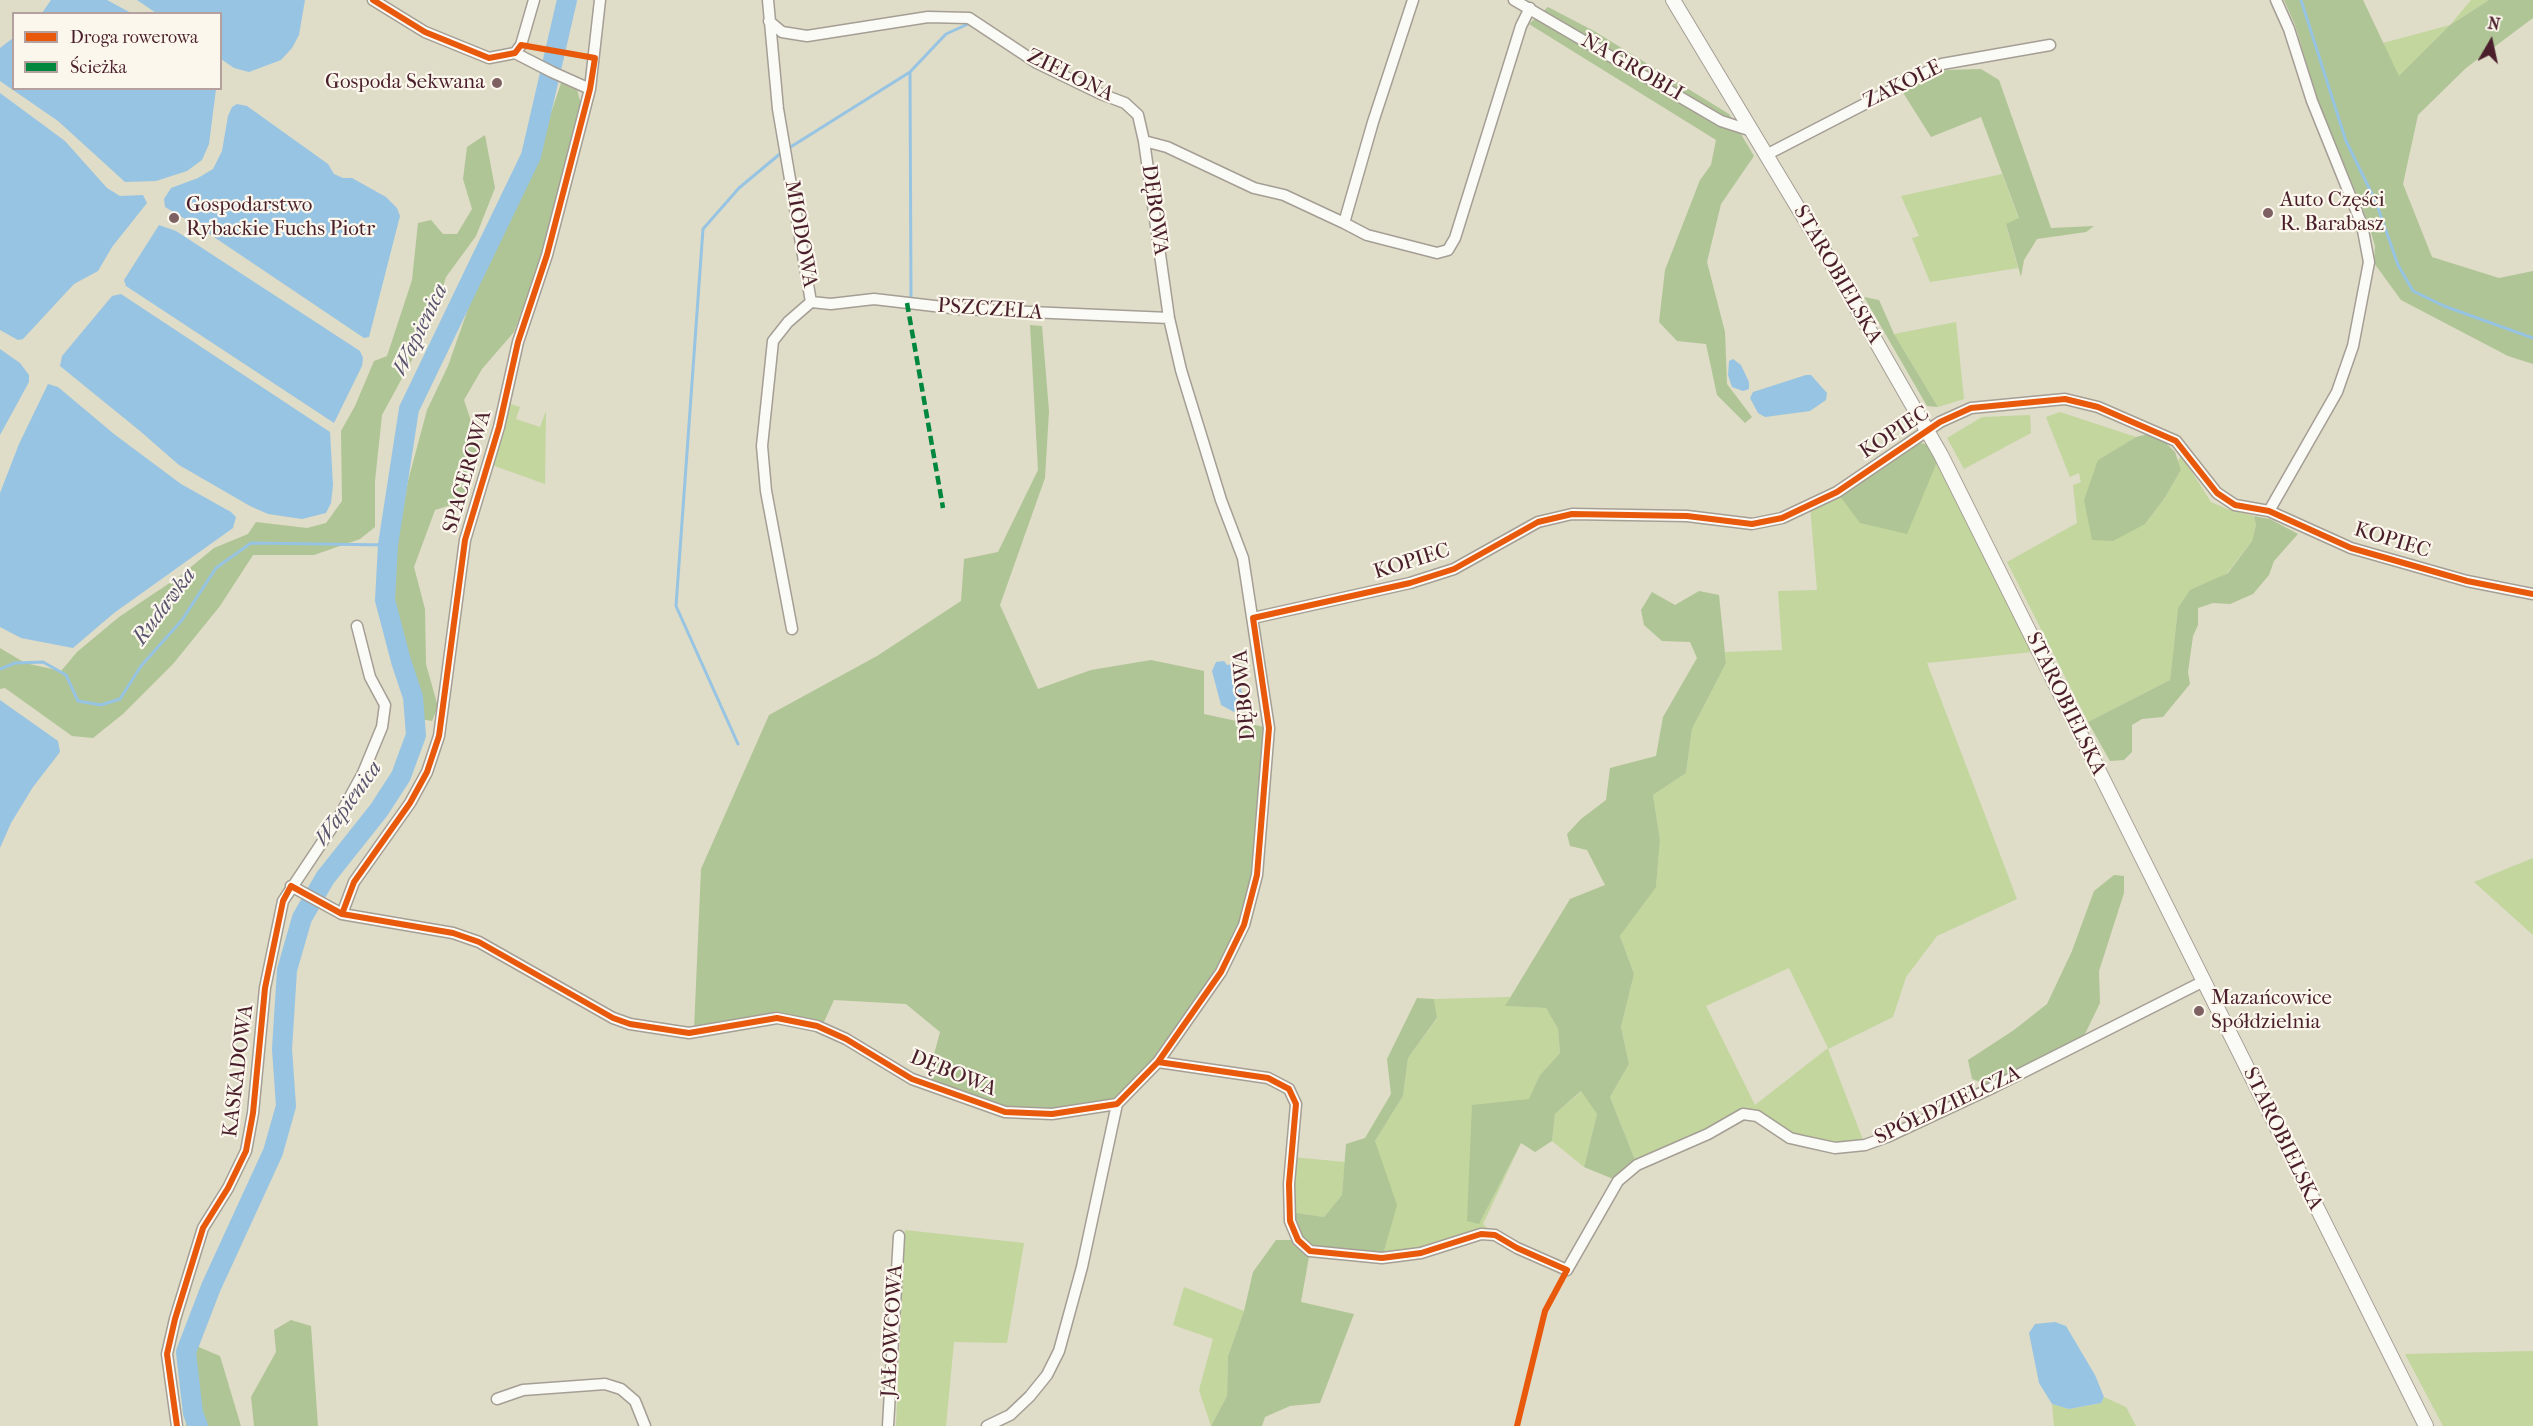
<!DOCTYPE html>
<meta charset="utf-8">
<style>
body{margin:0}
#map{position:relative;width:2533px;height:1426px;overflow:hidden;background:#dfdcc8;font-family:"IM FELL French Canon",serif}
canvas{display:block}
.legend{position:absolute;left:12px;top:12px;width:210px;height:78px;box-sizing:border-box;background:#fbf7ec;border:2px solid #b4a19f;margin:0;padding:8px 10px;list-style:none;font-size:18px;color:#4a1f2b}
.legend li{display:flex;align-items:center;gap:12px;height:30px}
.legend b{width:30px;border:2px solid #b4a19f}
.north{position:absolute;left:2461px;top:12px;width:60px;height:60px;-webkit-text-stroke:4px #fbf7ec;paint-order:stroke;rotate:9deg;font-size:16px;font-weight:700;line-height:24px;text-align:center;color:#4a1f2b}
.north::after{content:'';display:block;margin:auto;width:21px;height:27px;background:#4a1f2b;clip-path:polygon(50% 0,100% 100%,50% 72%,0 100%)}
</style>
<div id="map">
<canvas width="2533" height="1426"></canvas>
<ul class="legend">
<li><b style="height:8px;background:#e8590c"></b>Droga rowerowa</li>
<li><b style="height:8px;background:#00873e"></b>Ścieżka</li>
</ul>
<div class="north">N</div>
</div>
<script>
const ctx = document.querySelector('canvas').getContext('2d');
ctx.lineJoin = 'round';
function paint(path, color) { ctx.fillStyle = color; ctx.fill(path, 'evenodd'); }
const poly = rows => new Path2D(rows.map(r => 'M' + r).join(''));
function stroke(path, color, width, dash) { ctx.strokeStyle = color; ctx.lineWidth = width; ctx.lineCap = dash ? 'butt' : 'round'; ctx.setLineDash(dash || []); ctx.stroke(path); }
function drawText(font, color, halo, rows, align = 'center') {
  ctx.font = font + ' "IM FELL French Canon",serif'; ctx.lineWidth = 4.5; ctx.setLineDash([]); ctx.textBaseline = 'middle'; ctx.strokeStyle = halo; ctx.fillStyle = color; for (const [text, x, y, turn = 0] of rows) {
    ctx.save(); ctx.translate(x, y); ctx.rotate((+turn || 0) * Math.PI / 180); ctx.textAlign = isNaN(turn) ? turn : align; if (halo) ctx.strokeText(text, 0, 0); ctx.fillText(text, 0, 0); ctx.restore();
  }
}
paint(poly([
 [2471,0,2489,0,2450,25,2399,77,2383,43,2450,25],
 [2002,174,2019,219,2006,225,2018,268,1930,282,1912,238,1919,236,1901,196],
 [1956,322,1964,399,1938,407,1894,334],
 [508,403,520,407,516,419,540,427,546,411,545,484,492,465],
 [2060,412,2136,437,2098,460,2145,524,2164,499,2181,470,2178,461,2181,455,2211,502,2227,509,2254,516,2256,525,2252,541,2227,573,2210,582,2178,608,2170,680,2088,722,2007,562,2077,523,2073,485,2081,482,2079,473,2070,477,2046,417],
 [2030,415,2031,433,1964,469,1947,438,1982,417],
 [1937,462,2032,652,1927,663,2017,899,1937,936,1906,977,1893,1017,1828,1049,1865,1145,1803,1141,1743,1114,1637,1165,1610,1097,1629,1064,1621,1027,1634,974,1620,936,1656,886,1660,840,1653,795,1686,773,1692,729,1726,663,1725,652,1782,650,1778,591,1817,590,1810,505,1837,492,1924,489],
 [1789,968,1828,1048,1755,1105,1706,1006],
 [2533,858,2533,935,2474,882],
 [1510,997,1506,1006,1546,1008,1558,1029,1560,1053,1540,1075,1479,1224,1521,1143,1483,1224,1495,1235,1382,1258,1375,1141,1403,1096,1408,1058,1437,1019,1434,999],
 [1582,1091,1597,1114,1584,1167,1552,1141,1555,1114],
 [1292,1157,1345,1162,1342,1195,1324,1217,1290,1212],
 [905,1230,1024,1243,1007,1343,954,1342,946,1426,896,1426],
 [1184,1287,1244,1311,1228,1356,1227,1396,1211,1426,1199,1390,1213,1339,1173,1325],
 [2533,1351,2533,1426,2443,1426,2405,1354],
 [2104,1397,2126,1407,2136,1426,2054,1426,2052,1404,2069,1409,2101,1403]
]), '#c2d69e');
paint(poly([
 [2284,0,2363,0,2399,76,2450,25,2489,0,2533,0,2533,18,2466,68,2418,115,2403,184,2432,257,2499,278,2533,271,2533,364,2508,356,2401,300,2374,263,2375,246,2368,222,2317,98,2295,25],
 [1548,7,1594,31,1729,114,1754,156,1721,204,1707,262,1725,332,1727,384,1752,417,1745,423,1717,395,1706,344,1677,341,1659,322,1665,270,1700,180,1711,165,1716,140,1529,24],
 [1981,69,1999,80,2051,228,2094,226,2086,232,2037,239,2024,260,2021,277,2006,224,2019,218,1981,117,1931,137,1902,91,1946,70],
 [561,83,577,90,582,107,543,255,514,332,482,369,464,400,480,448,464,501,435,510,414,567,425,609,426,664,438,707,432,721,421,719,419,698,396,618,393,566,408,481,427,410,448,366,474,292,532,170],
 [485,135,495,188,476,236,446,277,431,325,382,415,375,481,375,527,360,539,314,555,253,555,220,606,173,664,123,714,93,738,72,736,5,688,0,689,0,648,25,663,61,671,77,652,119,617,180,576,214,548,248,534,256,522,307,528,326,523,342,501,341,431,355,406,374,361,387,356,412,280,418,223,431,220,443,234,457,234,472,209,463,179,467,147],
 [1864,297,1879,300,1894,334,1938,407,1927,406],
 [1030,325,1042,326,1049,411,1045,478,1000,605,1038,689,1091,670,1151,660,1204,671,1204,714,1269,728,1257,875,1221,972,1158,1062,1117,1104,1052,1111,1006,1109,927,1081,940,1032,906,1004,834,1000,823,1024,777,1014,694,1030,701,869,769,715,877,656,961,601,964,559,998,552,1038,470],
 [2148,434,2165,442,2175,452,2181,470,2164,499,2145,524,2113,541,2092,540,2084,500,2098,460,2136,437],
 [1920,443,1926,444,1937,462,1907,534,1860,523,1837,492],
 [2254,516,2270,519,2298,534,2274,561,2269,575,2253,594,2230,604,2213,603,2198,608,2198,625,2193,636,2188,672,2190,684,2163,717,2142,719,2132,725,2132,752,2124,760,2110,761,2088,722,2170,680,2178,608,2190,590,2228,573,2252,541,2256,525],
 [1699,591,1719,595,1726,663,1692,729,1686,773,1653,795,1660,840,1656,887,1620,936,1634,974,1621,1027,1629,1064,1610,1097,1637,1165,1618,1181,1584,1167,1597,1114,1581,1091,1555,1114,1552,1141,1535,1152,1521,1143,1479,1224,1467,1221,1472,1105,1529,1099,1540,1075,1560,1053,1558,1029,1546,1008,1505,1006,1570,899,1605,885,1587,850,1570,846,1567,834,1581,819,1606,800,1610,768,1656,756,1663,717,1697,658,1690,642,1662,641,1644,625,1641,610,1652,592,1675,605],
 [2114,875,2124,876,2124,893,2099,971,2100,1003,2081,1042,1994,1087,1972,1079,1968,1060,2014,1030,2047,1004,2072,951,2094,891],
 [1417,998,1434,999,1437,1018,1408,1058,1403,1096,1375,1141,1397,1205,1382,1258,1310,1251,1301,1302,1354,1314,1320,1403,1290,1406,1265,1417,1262,1426,1211,1426,1227,1396,1228,1356,1244,1311,1253,1272,1276,1240,1297,1240,1290,1212,1324,1217,1342,1195,1346,1144,1365,1138,1391,1094,1387,1059],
 [291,1320,311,1326,318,1426,254,1426,251,1397,276,1352,274,1330],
 [182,1340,220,1356,241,1426,186,1426]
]), '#afc595');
paint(poly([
 [51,0,107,0,131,13,42,13],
 [137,0,305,0,299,35,292,48,281,60,249,72,234,68,221,59,220,14,156,13],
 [13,38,14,88,216,89,209,144,202,160,187,171,156,181,125,182,58,121,0,81,0,48],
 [0,93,65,141,107,188,120,196,143,195,147,203,112,247,98,271,74,284,23,339,18,340,0,330],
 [237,104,247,106,328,164,334,174,343,178,352,178,386,197,397,208,400,216,369,337,364,338,202,229,165,207,164,199,171,188,198,178,213,169,222,151,228,116,232,107],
 [159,225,176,231,360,351,363,358,362,366,334,423,126,286,124,280],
 [121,294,330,432,333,485,331,503,326,513,302,519,268,514,250,506,179,465,140,431,60,366,62,356,112,296],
 [0,349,20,363,29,375,29,382,0,435],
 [1733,359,1741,365,1749,382,1749,389,1743,391,1732,387,1728,375,1729,361],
 [1806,375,1811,375,1827,393,1826,400,1810,411,1765,417,1758,413,1750,398,1753,392],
 [48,384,58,387,114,434,181,484,231,512,236,517,233,528,114,613,73,648,21,638,0,627,0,493,19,444],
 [1224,661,1227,665,1233,664,1245,702,1236,713,1221,705,1212,671,1216,662],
 [0,700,58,741,60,752,33,787,11,823,0,848],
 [2055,1322,2066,1326,2095,1375,2104,1397,2101,1403,2069,1409,2052,1404,2039,1383,2029,1333,2035,1324]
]), '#97c4e2');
stroke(poly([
 [2301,0,2346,141,2376,202,2398,265,2413,291,2444,306,2533,338],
 [910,72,911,298],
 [789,148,910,72,946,34,968,24],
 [0,669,15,663,43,662,66,675,78,701,101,705,120,699,141,666,182,620,216,568,251,543,388,545],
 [738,744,676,606,703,229,739,188,781,153]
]), '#97c4e2', 3);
stroke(poly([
 [198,1426,193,1413,186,1352,211,1287,273,1152,286,1106,282,1049,287,970,302,918,325,878,379,810,401,776,416,735,413,697,401,661,385,600,388,545,409,409,531,156,567,0]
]), '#97c4e2', 20);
const minor = poly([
 [373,0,425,32,489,58,515,53,521,45,534,0],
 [768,0,778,109,811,302,788,322,773,341,762,446,766,491,792,629],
 [1514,0,1721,121,1752,131],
 [769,21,782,32,807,36,928,17,969,18,1037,63,1101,94,1125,103,1138,115,1144,141,1167,147,1254,188,1284,195,1344,223,1373,122,1413,0],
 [515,53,552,72,590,89],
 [1766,155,1942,64,2050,45],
 [1344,223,1367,235,1437,253,1448,250,1455,238,1521,26,1530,8],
 [811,302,831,304,874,299,960,309,1169,318],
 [2269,511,2337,392,2353,346,2369,262,2362,225,2312,101,2289,29,2276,0],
 [1253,618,1410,583,1454,569,1538,522,1572,514,1687,516,1752,524,1782,518,1837,492,1940,422,1971,408,2065,399,2098,407,2176,441,2217,493,2235,505,2269,511,2351,548,2467,581,2533,594],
 [291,886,342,914,453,933,479,942,613,1018,630,1024,689,1033,777,1018,817,1026,846,1039,912,1079,1005,1112,1052,1114,1117,1104,1158,1062,1221,972,1244,925,1257,875,1269,728,1243,558,1221,500,1181,370,1169,318,1144,141],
 [342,914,354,882,410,803,427,772,439,736,465,540,499,427,518,342,547,255,590,89,600,0],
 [1158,1062,1268,1078,1289,1089,1296,1104,1289,1184,1290,1221,1298,1240,1310,1251,1382,1258,1421,1253,1481,1234,1495,1235,1517,1248,1567,1270,1618,1181,1637,1165,1708,1134,1743,1114,1757,1116,1790,1138,1803,1141,1835,1148,1865,1145,1887,1137,1994,1087,2204,981],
 [497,1399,523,1390,605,1384,621,1389,635,1401,645,1426],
 [177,1426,167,1354,175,1319,203,1228,228,1188,246,1151,253,1113,265,988,283,901,339,817,363,773,382,727,385,705,370,677,357,626],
 [888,1426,899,1236],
 [987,1426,1010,1415,1030,1396,1047,1375,1059,1351,1082,1267,1117,1104]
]);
const tertiary = poly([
 [1673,0,1827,256,1941,455,2426,1426]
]);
stroke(minor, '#a59e94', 13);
stroke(tertiary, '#a59e94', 16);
stroke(minor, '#fafaf7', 10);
stroke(tertiary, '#fafaf7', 14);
stroke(poly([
 [907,303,943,508]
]), '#00873e', 4.5, [9, 4.5]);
stroke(poly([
 [342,914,354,882,410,803,427,772,439,736,465,540,499,427,518,342,547,255,590,89,595,58,521,45,515,53,489,58,425,32,373,0],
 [1158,1062,1268,1078,1289,1089,1296,1104,1289,1184,1290,1221,1298,1240,1310,1251,1382,1258,1421,1253,1481,1234,1495,1235,1517,1248,1567,1270,1545,1311,1517,1426],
 [177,1426,167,1354,175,1319,203,1228,228,1188,246,1151,253,1113,265,988,283,901,291,886,342,914,453,933,479,942,613,1018,630,1024,689,1033,777,1018,817,1026,846,1039,912,1079,1005,1112,1052,1114,1117,1104,1158,1062,1221,972,1244,925,1257,875,1269,728,1253,618,1410,583,1454,569,1538,522,1572,514,1687,516,1752,524,1782,518,1837,492,1940,422,1971,408,2065,399,2098,407,2176,441,2217,493,2235,505,2269,511,2351,548,2467,581,2533,594]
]), '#e8590c', 6);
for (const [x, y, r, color] of [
 [497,83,6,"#7e6162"],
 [2268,213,6,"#7e6162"],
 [174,218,6,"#7e6162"],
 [2199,1011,6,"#7e6162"]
]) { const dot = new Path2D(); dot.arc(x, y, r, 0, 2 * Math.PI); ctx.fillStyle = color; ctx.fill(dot); stroke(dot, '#fbf7ec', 2); }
drawText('21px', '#4a1f2b', '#fbf7ec', [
 ["NA GROBLI",1632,68,30],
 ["ZIELONA",1070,76,26],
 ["ZAKOLE",1903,85,-26],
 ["DĘBOWA",1154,210,82],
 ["MIODOWA",800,234,80],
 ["STAROBIELSKA",1837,275,60],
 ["PSZCZELA",990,310,4],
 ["KOPIEC",1895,433,-33],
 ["SPACEROWA",468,472,-74],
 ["KOPIEC",2392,541,17],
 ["KOPIEC",1412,562,-17],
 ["DĘBOWA",1245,695,-95],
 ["STAROBIELSKA",2065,704,64],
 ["KASKADOWA",239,1071,-83],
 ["DĘBOWA",953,1074,22],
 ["SPÓŁDZIELCZA",1948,1106,-25],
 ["STAROBIELSKA",2282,1139,64],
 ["JAŁOWCOWA",893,1331,-87]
]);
drawText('21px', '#4a1f2b', '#fbf7ec', [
 ["Gospoda Sekwana",485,83,"right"],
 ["Auto Części",2280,201],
 ["R. Barabasz",2280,225],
 ["Gospodarstwo",186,206],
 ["Rybackie Fuchs Piotr",186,230],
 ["Mazańcowice",2211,999],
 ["Spółdzielnia",2211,1023]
], 'left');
drawText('italic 22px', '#5a556f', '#fbf7ec', [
 ["Wapienica",421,330,-64],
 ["Rudawka",165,607,-53],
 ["Wapienica",349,804,-54]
]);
</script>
